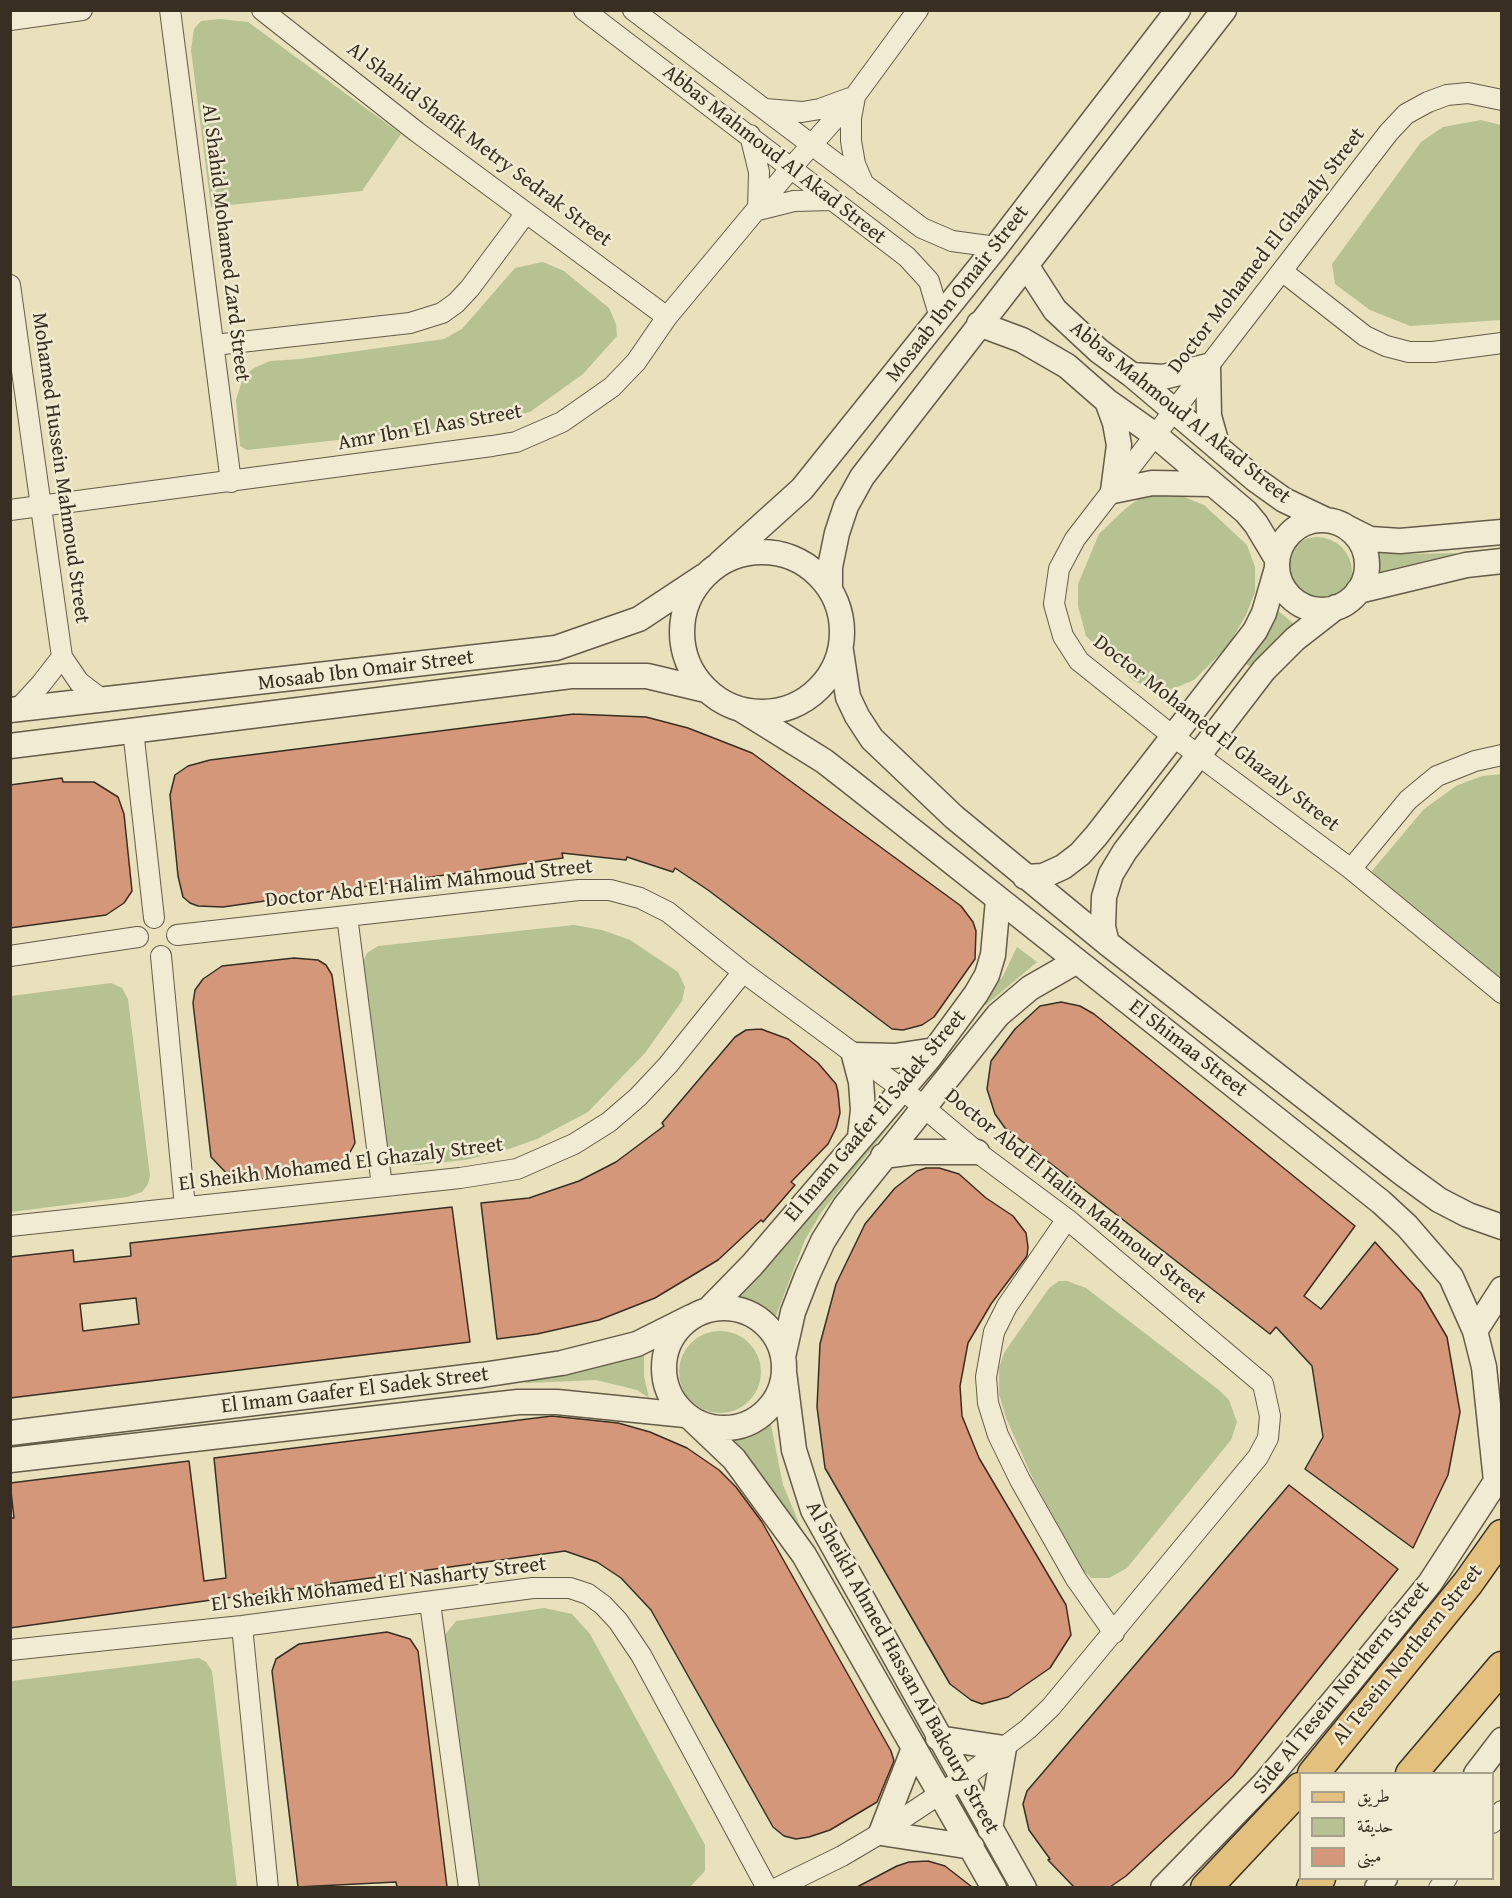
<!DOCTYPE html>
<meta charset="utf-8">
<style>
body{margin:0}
#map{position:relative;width:1512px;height:1898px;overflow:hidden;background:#e9e0bc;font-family:"Gentium Book Plus",Amiri,serif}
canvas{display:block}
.frame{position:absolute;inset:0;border:12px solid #382f22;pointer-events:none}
.legend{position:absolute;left:1299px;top:1772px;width:195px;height:108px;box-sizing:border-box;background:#f1ebd3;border:2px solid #a7a08c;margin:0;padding:8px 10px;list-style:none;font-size:18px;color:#382f22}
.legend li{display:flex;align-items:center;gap:12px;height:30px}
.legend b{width:30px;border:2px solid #a7a08c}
</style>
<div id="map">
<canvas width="1512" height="1898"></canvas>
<div class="frame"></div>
<ul class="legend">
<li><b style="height:8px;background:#e4c07e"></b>طريق</li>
<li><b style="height:16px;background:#b6c291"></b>حديقة</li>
<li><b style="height:16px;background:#d49779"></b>مبنى</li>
</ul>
</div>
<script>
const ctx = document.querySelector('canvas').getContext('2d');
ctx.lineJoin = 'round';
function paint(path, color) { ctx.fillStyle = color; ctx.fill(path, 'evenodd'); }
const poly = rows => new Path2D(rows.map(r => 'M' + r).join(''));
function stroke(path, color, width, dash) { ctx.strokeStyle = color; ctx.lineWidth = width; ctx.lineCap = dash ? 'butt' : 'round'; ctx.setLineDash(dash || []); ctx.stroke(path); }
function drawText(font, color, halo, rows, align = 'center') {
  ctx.font = font + ' "Gentium Book Plus",serif'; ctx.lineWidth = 5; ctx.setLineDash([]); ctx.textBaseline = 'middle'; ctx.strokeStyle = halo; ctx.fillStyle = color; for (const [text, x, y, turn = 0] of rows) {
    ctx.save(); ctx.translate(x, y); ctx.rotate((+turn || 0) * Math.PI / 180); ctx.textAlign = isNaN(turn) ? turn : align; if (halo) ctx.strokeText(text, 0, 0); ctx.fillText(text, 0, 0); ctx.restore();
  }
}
paint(poly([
 [220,19,248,22,401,134,362,191,211,207,191,50,194,29,201,21],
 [1481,120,1501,125,1501,320,1410,326,1370,310,1335,284,1332,264,1421,142,1443,127],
 [543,262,564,271,609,308,616,324,617,336,583,374,530,412,484,424,247,450,240,446,236,400,243,377,254,368,270,361,300,359,444,339,462,329,515,268],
 [1146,494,1177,494,1204,505,1247,545,1255,567,1255,592,1246,615,1228,646,1194,680,1170,690,1156,690,1134,681,1086,636,1078,606,1078,584,1099,534,1126,508],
 '1282 572a35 35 0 1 1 70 0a35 35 0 1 1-70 0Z',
 [1372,552,1406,554,1458,553,1373,580],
 [1276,609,1295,625,1252,668,1242,661],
 [1501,774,1501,980,1389,891,1372,871,1424,809,1456,786,1482,776],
 [574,925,602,930,630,940,678,972,685,987,682,1001,645,1053,588,1112,537,1139,503,1151,465,1160,417,1165,400,1163,390,1159,381,1147,363,962,367,953,378,946],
 [1017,947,1037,962,986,1005,982,1003,1003,976],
 [111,983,122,988,128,999,150,1176,148,1184,142,1192,127,1197,11,1212,11,996],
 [892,1107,899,1114,821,1213,805,1240,772,1326,754,1311,732,1298],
 [1059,1281,1067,1281,1086,1288,1219,1390,1229,1400,1237,1422,1231,1440,1127,1568,1109,1578,1091,1578,1081,1568,1033,1479,1006,1418,999,1394,999,1368,1004,1353,1049,1288],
 '679 1372a41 41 0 1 1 82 0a41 41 0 1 1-82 0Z',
 [644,1352,644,1376,649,1398,637,1390,596,1380,525,1383,524,1376],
 [770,1420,783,1485,809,1547,725,1439,760,1427],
 [544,1608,572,1614,590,1634,705,1845,705,1871,689,1888,477,1887,444,1636,456,1621],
 [199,1658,206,1662,212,1671,237,1887,11,1887,11,1681]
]), '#b6c291');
const building = poly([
 [574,714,646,717,688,728,752,753,961,906,973,922,976,931,975,959,934,1017,922,1025,903,1030,892,1029,708,890,675,868,673,872,627,857,626,860,562,853,563,858,223,907,198,906,190,903,183,897,178,876,170,795,175,775,188,766,210,760,574,714],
 [62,778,63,782,94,782,118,797,124,814,132,891,124,903,106,915,10,928,10,785,62,778],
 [294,958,318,960,326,965,332,975,355,1143,346,1160,324,1170,255,1180,230,1177,211,1157,193,1003,195,990,203,979,222,966,294,958],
 [1061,1002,1080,1006,1094,1014,1355,1226,1304,1296,1321,1309,1375,1242,1421,1293,1447,1337,1460,1412,1448,1475,1413,1548,1305,1469,1323,1437,1312,1366,1276,1327,1270,1334,1005,1128,995,1114,987,1089,991,1061,1015,1029,1040,1006,1061,1002],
 [761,1029,788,1039,818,1063,836,1084,838,1092,840,1113,836,1128,828,1144,791,1182,795,1185,763,1222,761,1220,718,1260,655,1298,599,1320,537,1334,497,1339,481,1203,529,1198,579,1181,616,1162,664,1126,662,1123,735,1037,746,1030,761,1029],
 [926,1168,939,1168,959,1174,986,1198,1013,1216,1026,1233,1028,1247,1027,1256,991,1304,968,1343,960,1386,962,1416,979,1458,1066,1605,1071,1635,1050,1668,1008,1697,982,1704,971,1700,950,1684,825,1468,817,1407,820,1344,836,1284,865,1224,895,1188,917,1171,926,1168],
 [452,1207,470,1342,10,1398,10,1257,73,1250,74,1262,131,1256,130,1243,452,1207],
 [136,1298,139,1324,83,1331,80,1304,136,1298],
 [552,1416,618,1423,650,1432,687,1448,719,1470,736,1487,762,1522,891,1751,894,1761,877,1802,830,1830,809,1837,796,1839,784,1836,773,1827,651,1610,621,1578,597,1562,565,1551,10,1628,10,1518,14,1518,10,1483,189,1461,204,1581,226,1578,214,1458,552,1416],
 [1289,1485,1398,1569,1233,1776,1126,1876,1110,1887,1074,1887,1048,1860,1050,1859,1029,1830,1023,1804,1027,1791,1289,1485],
 [387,1632,410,1639,418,1651,447,1887,397,1887,396,1882,298,1887,272,1671,276,1659,299,1644,387,1632],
 [928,1861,945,1866,972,1887,857,1887,897,1866,909,1862,928,1861]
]);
paint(building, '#d49779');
stroke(building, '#382f22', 1.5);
const minor = poly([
 [170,10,231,482],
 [262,10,417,132,667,317],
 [584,10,907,257,929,281,940,318],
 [633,10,922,228,952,241,996,247],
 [10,20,82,10],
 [855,97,851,118,851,141,855,164,864,185],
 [1502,100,1468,93,1447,95,1428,102,1406,114,1389,132,1075,539,1059,569,1054,604,1063,636,1079,661,1174,737,1351,869,1502,993],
 [765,109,802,112,820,109,850,98],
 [750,135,759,172,758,210,794,201,832,200],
 [1282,271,1365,336,1386,346,1409,352,1433,352,1502,343],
 [10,285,62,657,79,682,104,701],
 [214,345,410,323,442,313,456,303,470,288,526,213],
 [10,510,492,446,516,442,562,422,612,387,636,362,667,317,791,168,855,96,918,10],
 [18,709,41,684,62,657],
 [133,730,154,918],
 [1351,869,1408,800,1437,776,1475,761,1502,755],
 [347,916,382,1186],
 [177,935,579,890,610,890,640,898,668,912,743,972,902,1089,977,1152,1067,1219,1263,1384,1270,1416,1268,1438,1258,1457,1051,1707,1028,1729,962,1779,881,1833,842,1856,777,1888],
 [10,956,138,937],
 [161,956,185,1207],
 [1067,1219,1007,1306,994,1332,986,1377,988,1403,998,1435,1020,1480,1076,1579,1114,1633],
 [10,1226,460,1178,517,1169,574,1144,609,1122,638,1097,668,1065,743,972],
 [430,1603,469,1888],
 [242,1626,268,1888],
 [10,1650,242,1626,533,1588,570,1588,588,1594,603,1605,618,1621,641,1655,767,1888],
 [1492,1823,1502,1811],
 [1439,1888,1447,1878]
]);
const tertiary = poly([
 [1026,265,1055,310,1099,351,1132,375,1256,480,1284,500,1324,519],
 [979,324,1022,340,1067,366,1107,401,1155,435,1246,512,1256,524,1277,559],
 [1132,375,1163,377,1208,366,1209,416,1218,448],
 [1107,401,1115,423,1119,445,1113,491,1152,483,1211,484],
 '1277 565a45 45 0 1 1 90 0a45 45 0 1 1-90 0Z',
 [1348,528,1370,539,1400,541,1502,532],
 '682 632a80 80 0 1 1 160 0a80 80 0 1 1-160 0Z',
 [720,563,802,489,996,247,1178,10],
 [830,589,830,567,837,533,846,506,862,477,1224,10],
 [1358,591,1466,565,1502,561],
 [841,651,848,697,857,716,872,739,954,817,1107,943,1402,1173,1439,1200,1468,1215,1502,1227],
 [10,710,556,648,639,619,704,576],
 [742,710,824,761,851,782,1381,1202,1407,1226,1451,1277,1475,1331,1484,1367,1496,1481],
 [10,746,571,676,647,676,706,690],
 [1025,877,1043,876,1063,867,1080,854,1096,836,1255,631,1264,613,1277,568],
 [1107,943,1103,927,1104,897,1111,874,1125,851,1264,670,1295,639,1336,607],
 [860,1137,863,1110,861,1082,854,1055,895,1056,935,1050],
 [883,1156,914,1152,977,1152],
 '664 1368a60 60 0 1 1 120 0a60 60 0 1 1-120 0Z',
 [708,1310,752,1265,929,1058,976,994,987,975,993,955,998,900],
 [1475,1331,1502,1289],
 [783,1357,793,1312,807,1276,823,1241,845,1206,998,1015,1030,988,1077,961],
 [784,1372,794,1450,813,1510,1024,1888],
 [694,1421,734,1459,804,1555,994,1888],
 [10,1433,482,1375,562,1363,637,1344,691,1317],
 [10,1460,518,1402,557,1402,685,1415],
 [938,1738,1004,1748,990,1829],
 [914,1748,881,1833,972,1847],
 [1476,1774,1502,1740],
 [1163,1888,1265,1783,1348,1684,1430,1583,1502,1472],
 [1377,1888,1385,1878]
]);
const primary = poly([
 [1313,1774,1468,1583,1502,1535],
 [1411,1774,1502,1667],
 [1206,1888,1300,1788],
 [1312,1888,1320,1878]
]);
stroke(minor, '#645b48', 22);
stroke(tertiary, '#645b48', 27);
stroke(primary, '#382f22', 33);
stroke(minor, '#f1ebd3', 20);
stroke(tertiary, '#f1ebd3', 24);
stroke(primary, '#e4c07e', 30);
drawText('21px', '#382f22', '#f1ebd3', [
 ["Al Shahid Shafik Metry Sedrak Street",479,145,37],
 ["Abbas Mahmoud Al Akad Street",774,155,38],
 ["Al Shahid Mohamed Zard Street",225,243,83],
 ["Doctor Mohamed El Ghazaly Street",1267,251,-52],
 ["Mosaab Ibn Omair Street",958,294,-52],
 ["Abbas Mahmoud Al Akad Street",1180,413,39],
 ["Amr Ibn El Aas Street",430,428,-10],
 ["Mohamed Hussein Mahmoud Street",60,468,82],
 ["Mosaab Ibn Omair Street",366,671,-7],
 ["Doctor Mohamed El Ghazaly Street",1216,734,38],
 ["Doctor Abd El Halim Mahmoud Street",429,884,-6],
 ["El Shimaa Street",1188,1049,38],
 ["El Imam Gaafer El Sadek Street",876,1116,-50],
 ["El Sheikh Mohamed El Ghazaly Street",341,1165,-7],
 ["Doctor Abd El Halim Mahmoud Street",1075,1197,39],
 ["El Imam Gaafer El Sadek Street",355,1391,-7],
 ["El Sheikh Mohamed El Nasharty Street",379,1585,-7],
 ["Al Tesein Northern Street",1408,1655,-51],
 ["Al Sheikh Ahmed Hassan Al Bakoury Street",902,1668,61],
 ["Side Al Tesein Northern Street",1342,1688,-51]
]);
</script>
